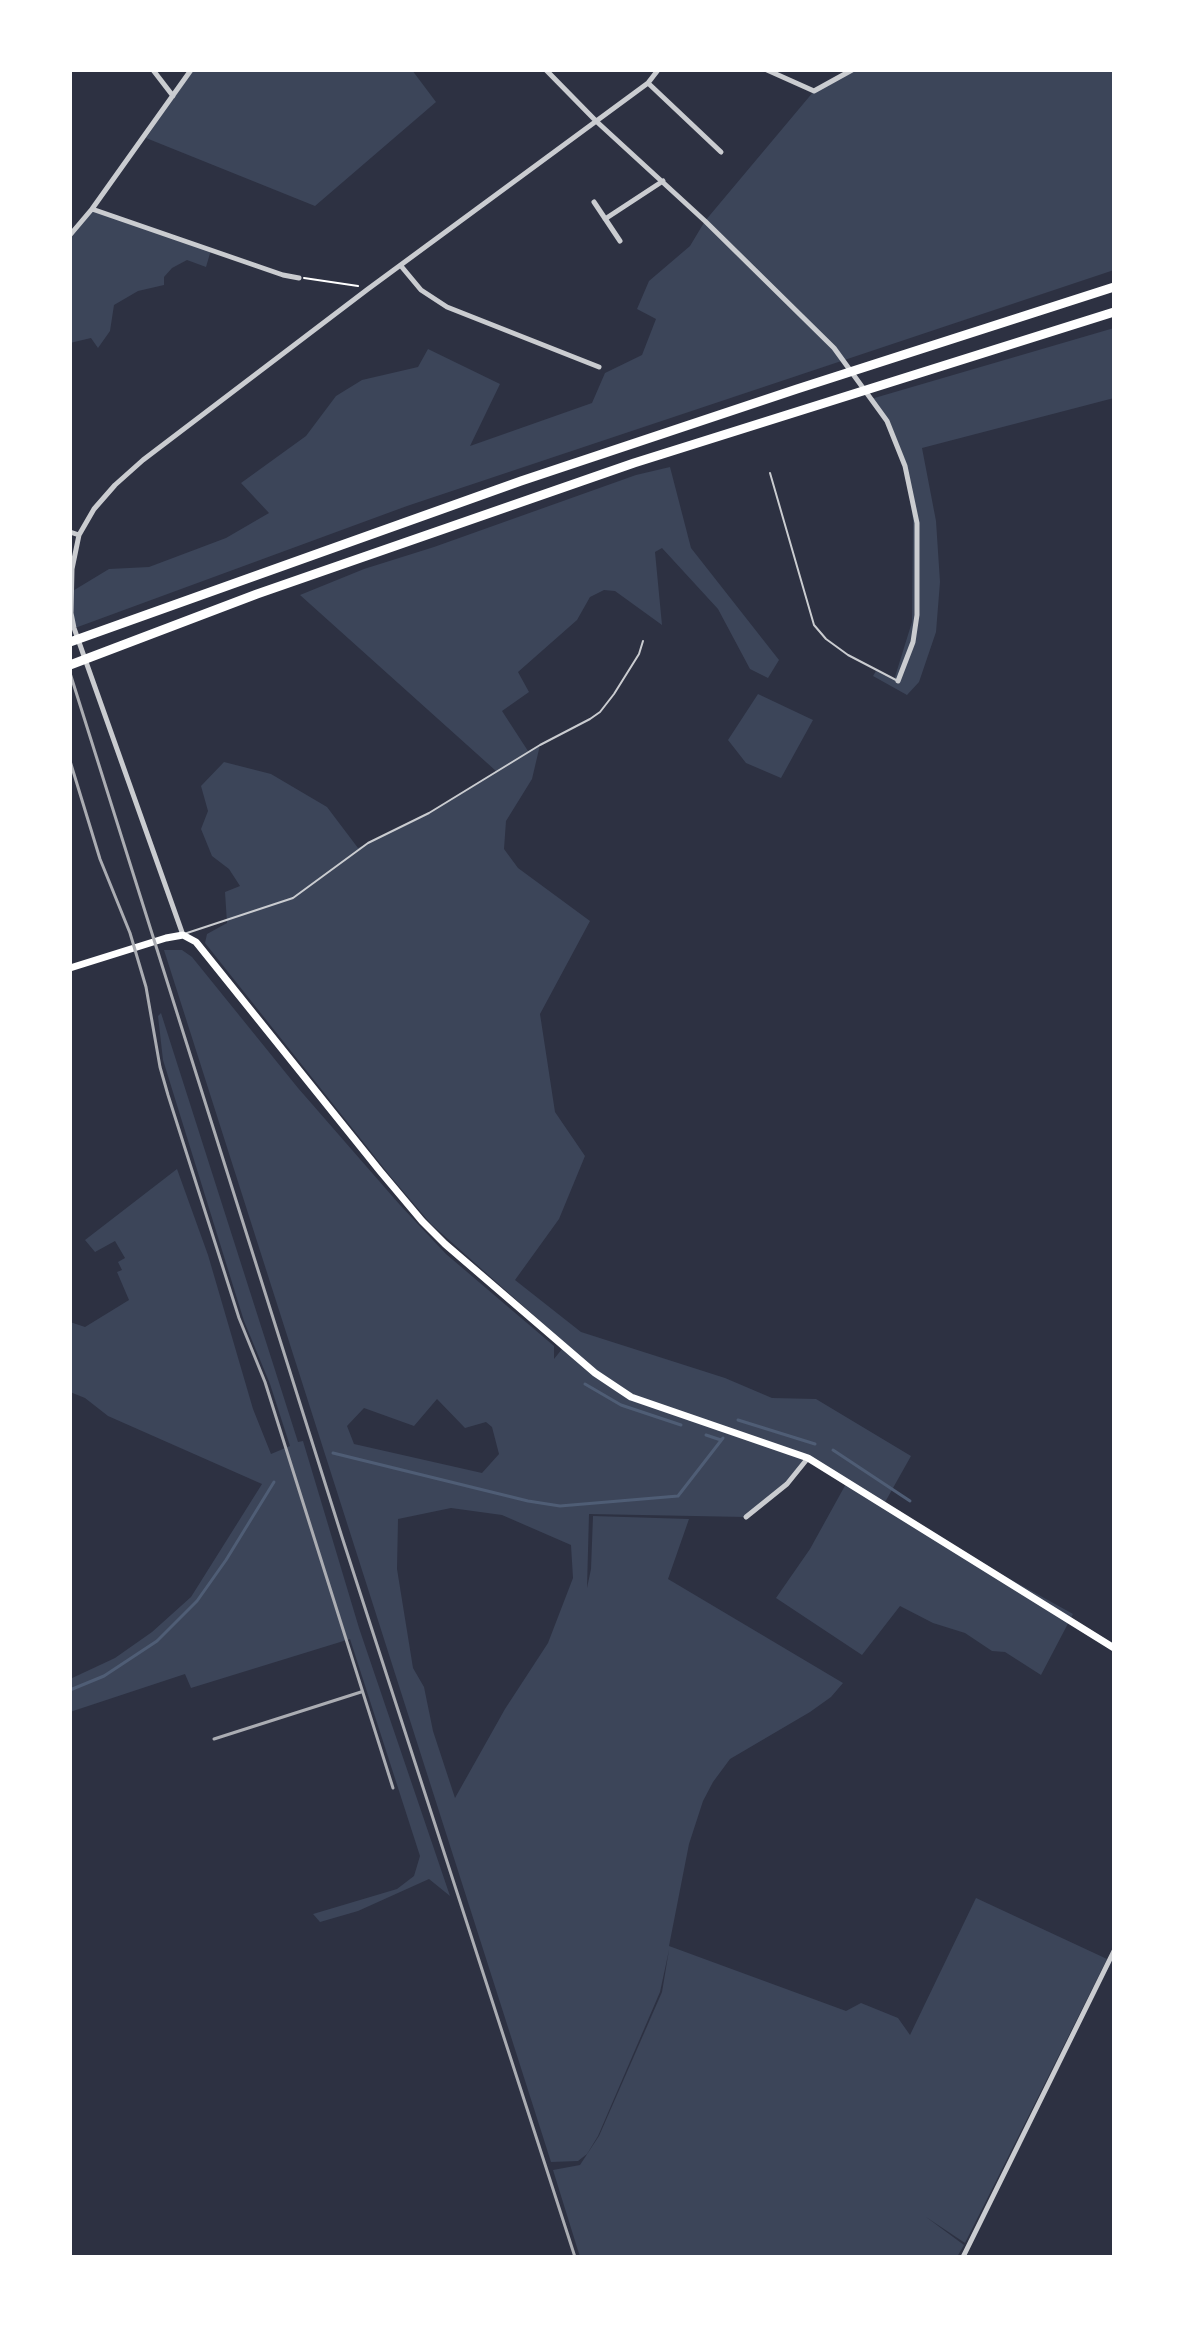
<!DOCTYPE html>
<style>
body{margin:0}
#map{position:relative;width:1184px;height:2327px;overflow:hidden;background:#2d3142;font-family:Montserrat,sans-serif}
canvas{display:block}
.frame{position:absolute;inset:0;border:72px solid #fff;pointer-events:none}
</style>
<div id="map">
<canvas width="1184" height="2327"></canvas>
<div class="frame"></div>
</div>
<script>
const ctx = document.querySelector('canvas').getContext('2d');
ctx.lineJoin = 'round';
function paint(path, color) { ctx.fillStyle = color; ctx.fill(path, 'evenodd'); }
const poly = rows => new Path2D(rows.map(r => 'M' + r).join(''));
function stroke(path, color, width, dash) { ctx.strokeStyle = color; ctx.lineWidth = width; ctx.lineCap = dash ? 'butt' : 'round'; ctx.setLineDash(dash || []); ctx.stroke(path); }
paint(poly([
 [193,70,412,70,436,102,315,206,146,138],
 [849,70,1114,70,1114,270,407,506,75,628,71,592,109,569,149,567,226,538,269,513,241,483,306,436,336,396,362,380,418,367,428,349,500,384,470,446,592,403,605,373,642,355,656,319,637,309,649,281,690,246,705,221,814,91],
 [93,210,211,250,206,267,187,260,172,268,164,277,164,285,138,291,114,305,110,331,98,348,91,338,70,343,70,237],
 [1114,328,1114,398,922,448,936,521,940,582,936,632,919,682,907,695,873,676,876,671,894,680,912,622,913,520,905,461,889,420,871,399],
 [670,467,691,548,779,660,768,678,750,669,718,609,662,548,655,552,662,625,615,591,604,590,590,597,577,620,518,672,529,692,502,711,528,751,540,745,532,779,506,821,504,849,518,868,590,921,540,1014,555,1112,585,1156,559,1219,515,1280,581,1332,725,1378,772,1398,816,1399,911,1456,884,1504,938,1539,1073,1614,1041,1675,1005,1652,992,1651,965,1633,933,1623,900,1606,862,1655,776,1598,810,1549,847,1482,808,1458,803,1468,746,1517,589,1514,587,1588,591,1569,593,1516,689,1519,668,1579,843,1683,831,1697,810,1712,730,1759,713,1782,703,1801,689,1844,669,1946,846,2011,861,2003,898,2018,910,2035,976,1898,1107,1959,965,2243,926,2217,964,2245,957,2257,580,2257,553,2170,580,2165,599,2136,662,1992,669,1950,660,1992,598,2136,587,2154,578,2161,551,2162,164,950,182,950,192,957,298,1088,400,1205,446,1254,554,1346,554,1359,566,1344,431,1224,391,1177,205,943,207,934,227,923,225,892,240,886,229,869,212,856,201,829,208,811,201,786,224,762,271,774,327,807,358,848,429,813,496,771,300,595,364,569,434,547,636,475],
 [437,1399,465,1428,486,1422,492,1427,499,1454,482,1473,354,1444,347,1426,364,1408,414,1426],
 [451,1508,502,1515,571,1545,573,1578,548,1643,505,1709,455,1798,433,1731,424,1687,413,1668,397,1569,398,1519],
 [758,694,813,720,781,778,746,763,728,740],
 [161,1013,298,1442,303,1441,359,1628,450,1896,429,1879,358,1911,320,1922,313,1914,397,1889,414,1876,420,1856,350,1639,191,1688,185,1674,70,1712,70,1679,115,1658,152,1632,191,1597,262,1484,108,1416,85,1398,70,1392,70,1322,85,1327,129,1300,117,1272,122,1270,118,1262,125,1258,115,1241,95,1252,85,1240,177,1169,208,1255,253,1409,271,1454,290,1446,270,1384,244,1321,163,1060,158,1016]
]), '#3c4559');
stroke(poly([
 [585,1384,621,1405,681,1425],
 [738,1420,815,1444],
 [706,1435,721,1440],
 [833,1450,910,1501],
 [333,1453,528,1501,560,1506,678,1496,723,1438],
 [70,1690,104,1676,157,1641,197,1601,226,1560,274,1482]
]), '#4f5d75', 3);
stroke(poly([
 [304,278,358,286]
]), '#fff', 2);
stroke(poly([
 [770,473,814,625,826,639,848,655,896,680],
 [184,934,293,898,368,843,429,813,540,745,590,719,600,712,614,694,639,654,643,641]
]), '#caccd0', 2);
stroke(poly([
 [153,70,173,96],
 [546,70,596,121,705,221,834,348,887,421,905,466,917,523,917,615,913,642,898,681],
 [767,70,814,91,852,70],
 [648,83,721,152],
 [594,202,620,241],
 [92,209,283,275,299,278],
 [605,219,663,181],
 [70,235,92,209,191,70],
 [401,266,421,290,447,307,599,367],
 [70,532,79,535],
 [183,935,74,628,71,613,72,569,79,535,94,509,115,485,143,460,368,289,648,83,658,70],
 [746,1517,787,1484,808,1458],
 [963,2257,1114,1951]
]), '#caccd0', 5);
stroke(poly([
 [70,968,166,938,183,935,196,942,380,1171,422,1221,445,1244,595,1373,631,1397,808,1458,1114,1648]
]), '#fff', 7);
stroke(poly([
 [70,642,521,481,797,389,1114,287],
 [70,665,257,594,634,463,1114,312]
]), '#fff', 9);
stroke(poly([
 [70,673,342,1537,575,2257],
 [70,761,100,859,130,933,146,987,160,1067,168,1095,239,1318,265,1382,393,1788],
 [214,1739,361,1692]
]), '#abadb3', 3);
</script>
